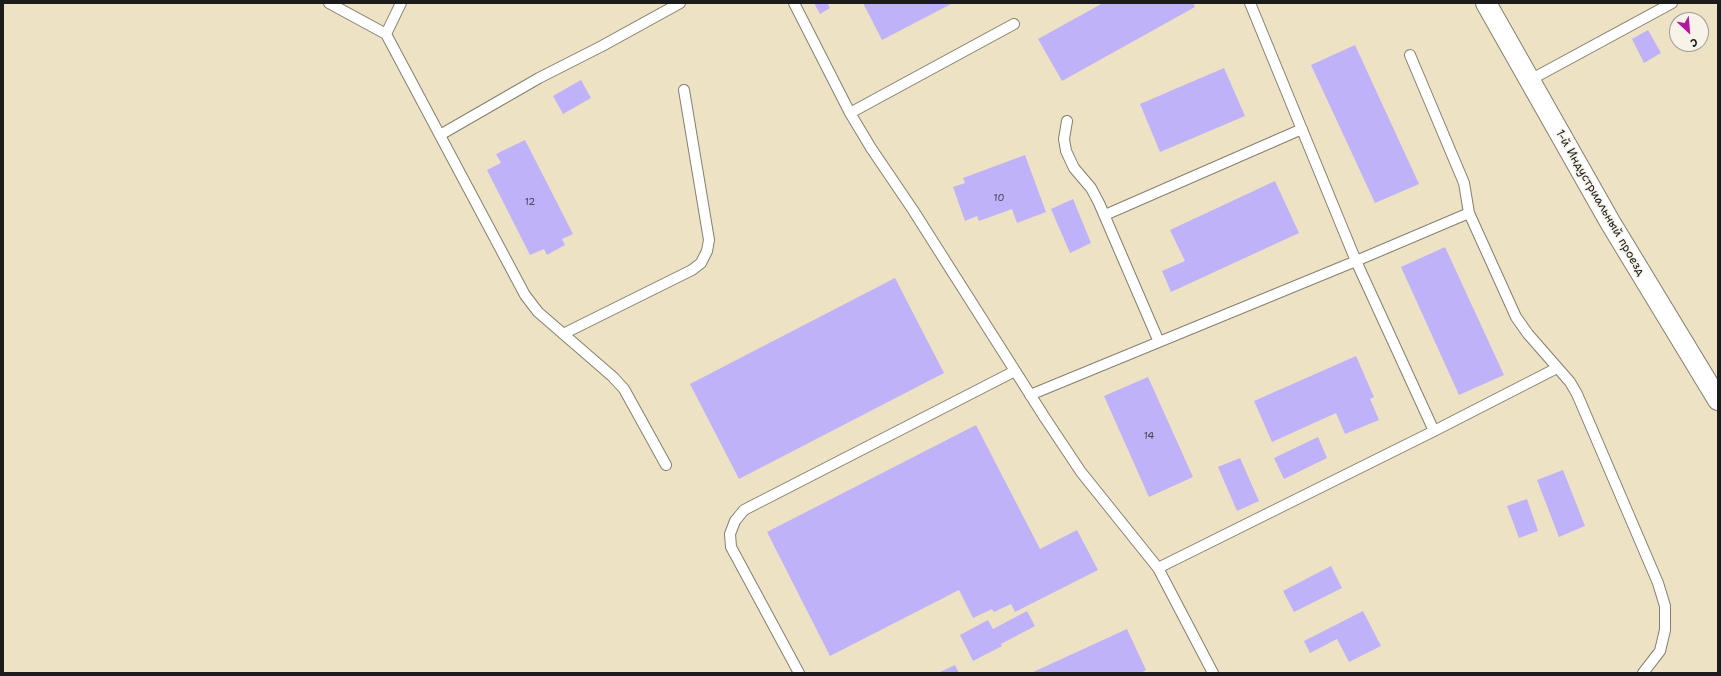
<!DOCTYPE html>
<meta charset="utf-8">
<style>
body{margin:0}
#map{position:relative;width:1721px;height:676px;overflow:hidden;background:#ede2c3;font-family:"Shantell Sans",sans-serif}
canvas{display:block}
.frame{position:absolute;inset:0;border:4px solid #1c1c1c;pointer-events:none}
.north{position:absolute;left:1669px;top:12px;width:40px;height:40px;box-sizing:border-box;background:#f7f3e8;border:1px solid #9f9d96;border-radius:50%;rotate:154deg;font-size:11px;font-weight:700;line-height:16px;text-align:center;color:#1c1c1c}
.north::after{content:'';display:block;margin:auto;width:14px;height:18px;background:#b5179e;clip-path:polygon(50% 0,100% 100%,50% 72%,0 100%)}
</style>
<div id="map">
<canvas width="1721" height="676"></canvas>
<div class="frame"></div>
<div class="north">С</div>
</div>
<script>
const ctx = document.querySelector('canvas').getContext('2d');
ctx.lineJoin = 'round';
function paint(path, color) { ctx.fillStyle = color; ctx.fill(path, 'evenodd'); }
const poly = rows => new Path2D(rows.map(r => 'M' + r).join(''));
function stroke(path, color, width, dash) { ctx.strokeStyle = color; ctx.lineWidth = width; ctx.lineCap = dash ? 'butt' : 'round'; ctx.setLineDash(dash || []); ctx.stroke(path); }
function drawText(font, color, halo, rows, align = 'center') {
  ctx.font = font + ' "Shantell Sans",sans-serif'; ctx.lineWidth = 3; ctx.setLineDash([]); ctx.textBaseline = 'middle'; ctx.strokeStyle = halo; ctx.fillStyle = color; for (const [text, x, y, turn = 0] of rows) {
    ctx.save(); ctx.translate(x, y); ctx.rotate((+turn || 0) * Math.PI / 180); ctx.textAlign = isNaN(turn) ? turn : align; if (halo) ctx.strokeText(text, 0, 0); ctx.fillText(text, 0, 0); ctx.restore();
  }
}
paint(poly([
 [814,3,827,3,830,8,820,14],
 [863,3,953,3,882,40],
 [1103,3,1193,3,1195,7,1062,81,1038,39],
 [1677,26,1677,39,1672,40,1669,29],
 [1648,30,1661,53,1644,63,1632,39],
 [1355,45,1419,184,1375,203,1311,65],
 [1224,68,1245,116,1160,152,1140,104],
 [581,80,591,98,563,114,553,96],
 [525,140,573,234,562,239,565,245,547,255,544,249,530,255,487,170,501,163,496,154],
 [1025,155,1046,212,1017,223,1012,209,979,221,977,216,965,221,953,187,965,183,963,178],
 [1275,181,1299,233,1171,292,1162,271,1185,261,1170,230],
 [1073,199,1091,243,1070,253,1051,209],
 [1445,247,1504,375,1459,395,1401,267],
 [895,278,944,373,739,479,690,384],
 [1356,356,1374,397,1370,399,1379,420,1345,434,1336,413,1272,442,1254,401],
 [1148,377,1193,477,1149,497,1104,396],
 [976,425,1040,549,1077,530,1098,570,1015,612,1011,604,994,612,992,609,973,618,959,590,830,656,767,532],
 [1318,437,1327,458,1284,479,1274,458],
 [1240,458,1259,501,1237,511,1218,467],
 [1563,470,1585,526,1559,537,1537,480],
 [1527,499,1538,531,1519,538,1507,506],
 [1331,566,1342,588,1294,612,1283,591],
 [1027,611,1035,626,1001,644,1002,646,973,661,960,635,988,620,993,629],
 [1363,611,1381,646,1349,662,1337,639,1310,653,1304,641],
 [1127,629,1146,670,1141,673,1031,673],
 [955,665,959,673,938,673]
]), '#c0b2f8');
const lane = poly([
 [329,3,386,34,525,295,538,312,613,377,624,389,666,465],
 [794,3,850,113,871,148,913,210,1045,418,1081,472,1158,568,1213,673],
 [1250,3,1356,261,1434,431],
 [386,34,401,3],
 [1530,80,1672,3],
 [850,113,1014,24],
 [1067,121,1064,139,1066,151,1074,168,1091,188,1099,203,1159,342],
 [440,135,539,78,602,46,680,3],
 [1469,213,1516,317,1528,334,1570,382,1577,394,1658,583,1665,606,1665,630,1660,651,1643,673],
 [1105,215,1302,129],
 [563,334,692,270,701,263,707,251,709,240,684,90],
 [1030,395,1356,261,1469,213,1464,183,1410,55],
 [1158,568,1434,431,1557,368],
 [799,673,731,547,730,534,735,521,744,510,1015,371]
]);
const street = poly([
 [1486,3,1610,222,1718,400]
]);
stroke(lane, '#847f70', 12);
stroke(street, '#847f70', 22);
stroke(lane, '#fff', 10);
stroke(street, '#fff', 20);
drawText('10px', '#454253', null, [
 ["10",999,198],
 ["12",530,202],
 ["14",1149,436]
]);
drawText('12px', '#1c1c1c', '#f7f3e8', [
 ["1-й Индустриальный проезд",1600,203,60]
]);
</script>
